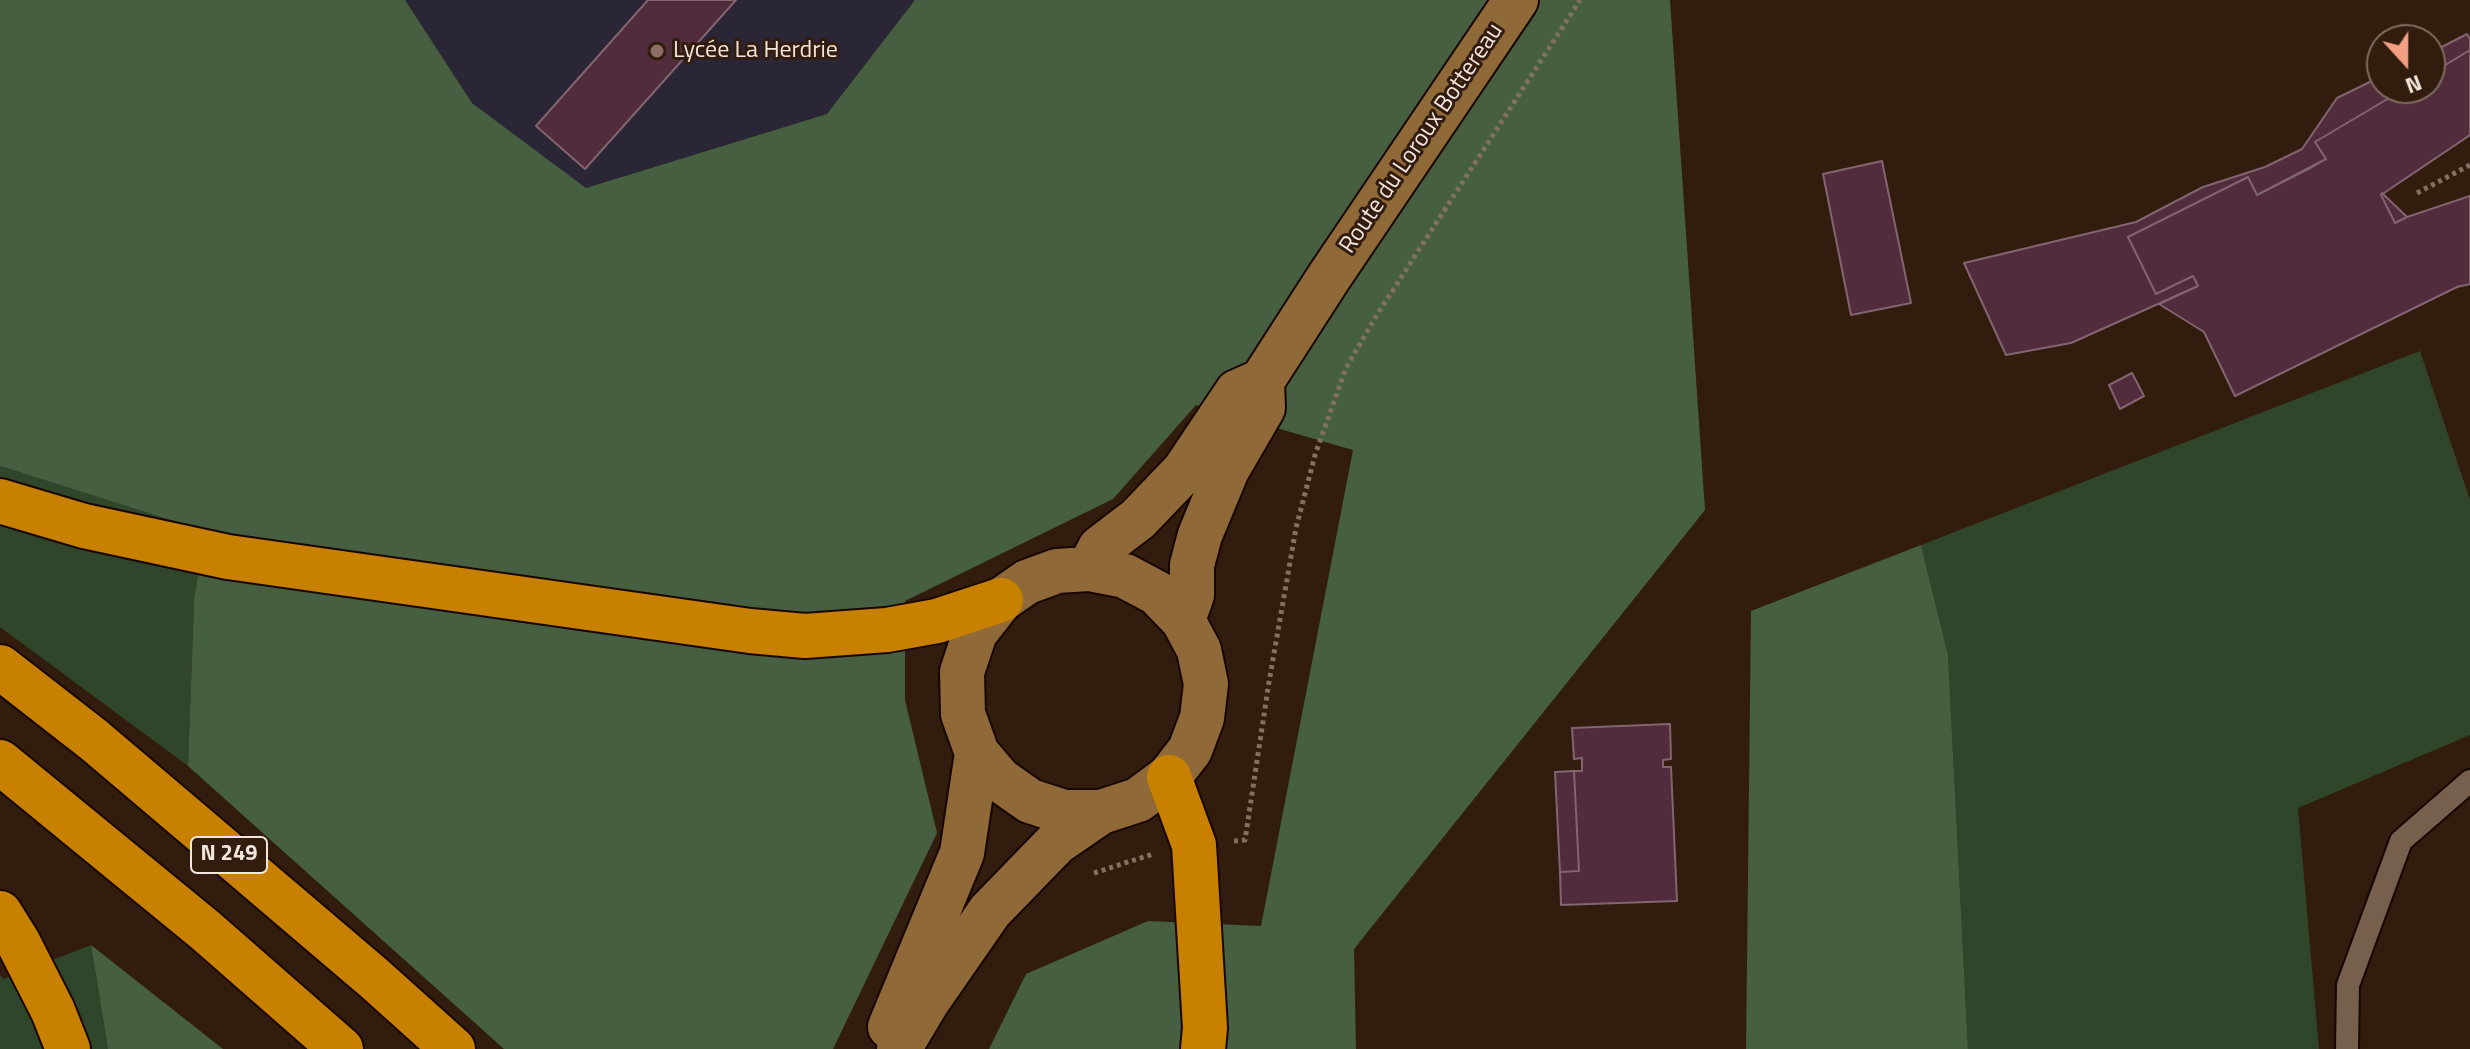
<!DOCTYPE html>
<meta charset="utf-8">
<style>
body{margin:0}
#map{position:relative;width:2470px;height:1049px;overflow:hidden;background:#311c0d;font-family:"Titillium Web",sans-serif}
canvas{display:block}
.north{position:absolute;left:2366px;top:24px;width:80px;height:80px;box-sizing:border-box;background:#311c0d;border:2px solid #7f6c5f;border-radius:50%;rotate:159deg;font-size:22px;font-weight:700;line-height:32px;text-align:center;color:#f3e5db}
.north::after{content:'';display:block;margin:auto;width:28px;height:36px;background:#f39f84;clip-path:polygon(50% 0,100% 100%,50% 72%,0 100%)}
</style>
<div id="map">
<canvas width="2470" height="1049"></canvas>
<div class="north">N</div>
</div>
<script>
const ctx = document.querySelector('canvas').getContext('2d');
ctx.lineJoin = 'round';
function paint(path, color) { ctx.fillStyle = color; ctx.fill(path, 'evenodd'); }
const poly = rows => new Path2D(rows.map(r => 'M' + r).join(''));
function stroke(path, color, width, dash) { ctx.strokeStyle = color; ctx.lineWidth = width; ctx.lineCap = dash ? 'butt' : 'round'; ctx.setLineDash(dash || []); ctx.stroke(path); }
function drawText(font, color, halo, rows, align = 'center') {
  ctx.font = font + ' "Titillium Web",sans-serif'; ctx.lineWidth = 6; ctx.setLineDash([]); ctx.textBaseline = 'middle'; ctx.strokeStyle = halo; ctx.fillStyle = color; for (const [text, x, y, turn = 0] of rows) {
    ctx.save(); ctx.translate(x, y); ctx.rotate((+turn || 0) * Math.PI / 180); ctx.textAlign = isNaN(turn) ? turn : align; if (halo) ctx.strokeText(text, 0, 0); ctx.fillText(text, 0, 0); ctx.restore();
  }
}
paint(poly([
 [405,0,915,0,828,114,586,188,472,103]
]), '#2b2636');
paint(poly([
 [2420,351,2470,500,2470,735,2298,808,2319,1049,1968,1049,1948,655,1921,545],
 [0,466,205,531,194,600,188,766,0,627],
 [91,945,108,1049,0,1049,0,975,3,979]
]), '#2f462a');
paint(poly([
 [0,0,405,0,472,103,586,188,827,114,915,0,1670,0,1705,510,1354,949,1356,1049,989,1049,1026,974,1148,921,1261,926,1353,450,1196,405,1113,499,905,601,905,700,937,833,833,1049,504,1049,188,766,194,600,205,531,0,466],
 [1921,545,1948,655,1968,1049,1746,1049,1751,611],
 [91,945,223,1049,108,1049]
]), '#455f40');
const building = poly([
 [648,0,736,0,585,169,536,126,648,0],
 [2467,34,2470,39,2470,50,2430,74,2430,53,2467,34],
 [2470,50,2470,135,2381,195,2395,223,2407,217,2470,196,2470,284,2457,287,2235,396,2204,332,2159,304,2198,286,2193,276,2156,294,2128,237,2248,177,2257,195,2312,167,2326,159,2315,142,2406,88,2430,88,2430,74,2470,50],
 [2382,76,2382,88,2406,88,2315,142,2326,159,2257,195,2248,177,2128,237,2156,294,2193,276,2198,286,2071,343,2006,355,1964,263,2136,222,2203,187,2265,167,2302,149,2337,98,2382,76],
 [1882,161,1911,303,1851,315,1823,174,1882,161],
 [2382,193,2407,217,2395,223,2381,195,2382,193],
 [2132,373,2144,396,2120,409,2109,385,2132,373],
 [1670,724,1671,759,1663,760,1663,767,1671,767,1677,901,1561,905,1560,872,1579,871,1574,771,1582,771,1582,758,1574,759,1572,728,1670,724],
 [1574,771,1579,871,1560,872,1555,772,1574,771]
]);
paint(building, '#502c3c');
stroke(building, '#826570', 2);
const lane = poly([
 [2347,1049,2348,985,2401,841,2470,781]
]);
const secondary = poly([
 [1089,569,1100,548,1138,519,1184,471,1237,392,1262,381],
 [1183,620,1192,595,1192,565,1200,535,1227,470,1263,408,1262,381,1329,277,1516,0],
 [890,1027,962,853,977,753],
 [899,1049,927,1002,990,911,1056,843,1101,812,1138,800,1169,777,1190,750,1202,718,1206,684,1199,650,1183,620,1157,593,1125,576,1089,569,1057,571,1027,582,1001,600,975,633,962,672,963,714,977,753,1000,780,1030,801,1064,812,1101,812]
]);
const highway = poly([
 [0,501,84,526,228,557,750,631,805,636,887,630,937,621,1001,600],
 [0,667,94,740,193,824,375,979,453,1049],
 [0,762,205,930,341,1049],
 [1169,777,1194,845,1205,1028,1203,1049],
 [0,913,18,942,53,1011,68,1049]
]);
stroke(lane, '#180600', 26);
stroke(secondary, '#180600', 48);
stroke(highway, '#180600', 48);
stroke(poly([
 [2417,193,2470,165],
 [1234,841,1245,840,1269,682,1296,528,1315,455,1346,368,1375,318,1580,0],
 [1094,873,1153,854]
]), '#827063', 5, [4, 4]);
stroke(lane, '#775f4e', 22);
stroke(secondary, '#8f6937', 44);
stroke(highway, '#c88001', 44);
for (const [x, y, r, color] of [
 [657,51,8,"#8d6e63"]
]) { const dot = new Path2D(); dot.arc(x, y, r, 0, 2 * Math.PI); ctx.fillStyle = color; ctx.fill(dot); stroke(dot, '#311c0d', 3); }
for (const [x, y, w] of [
 [229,855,76]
]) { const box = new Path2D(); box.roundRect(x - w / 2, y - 18, w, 36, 6); ctx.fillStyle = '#311c0d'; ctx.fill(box); stroke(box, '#f3e5db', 2); }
drawText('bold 22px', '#f3e5db', null, [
 ["N 249",229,855]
]);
drawText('24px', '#f3e5db', '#311c0d', [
 ["Lycée La Herdrie",673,51]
], 'left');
drawText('24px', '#f3e5db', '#311c0d', [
 ["Route du Loroux Bottereau",1422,139,-56]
]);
</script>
